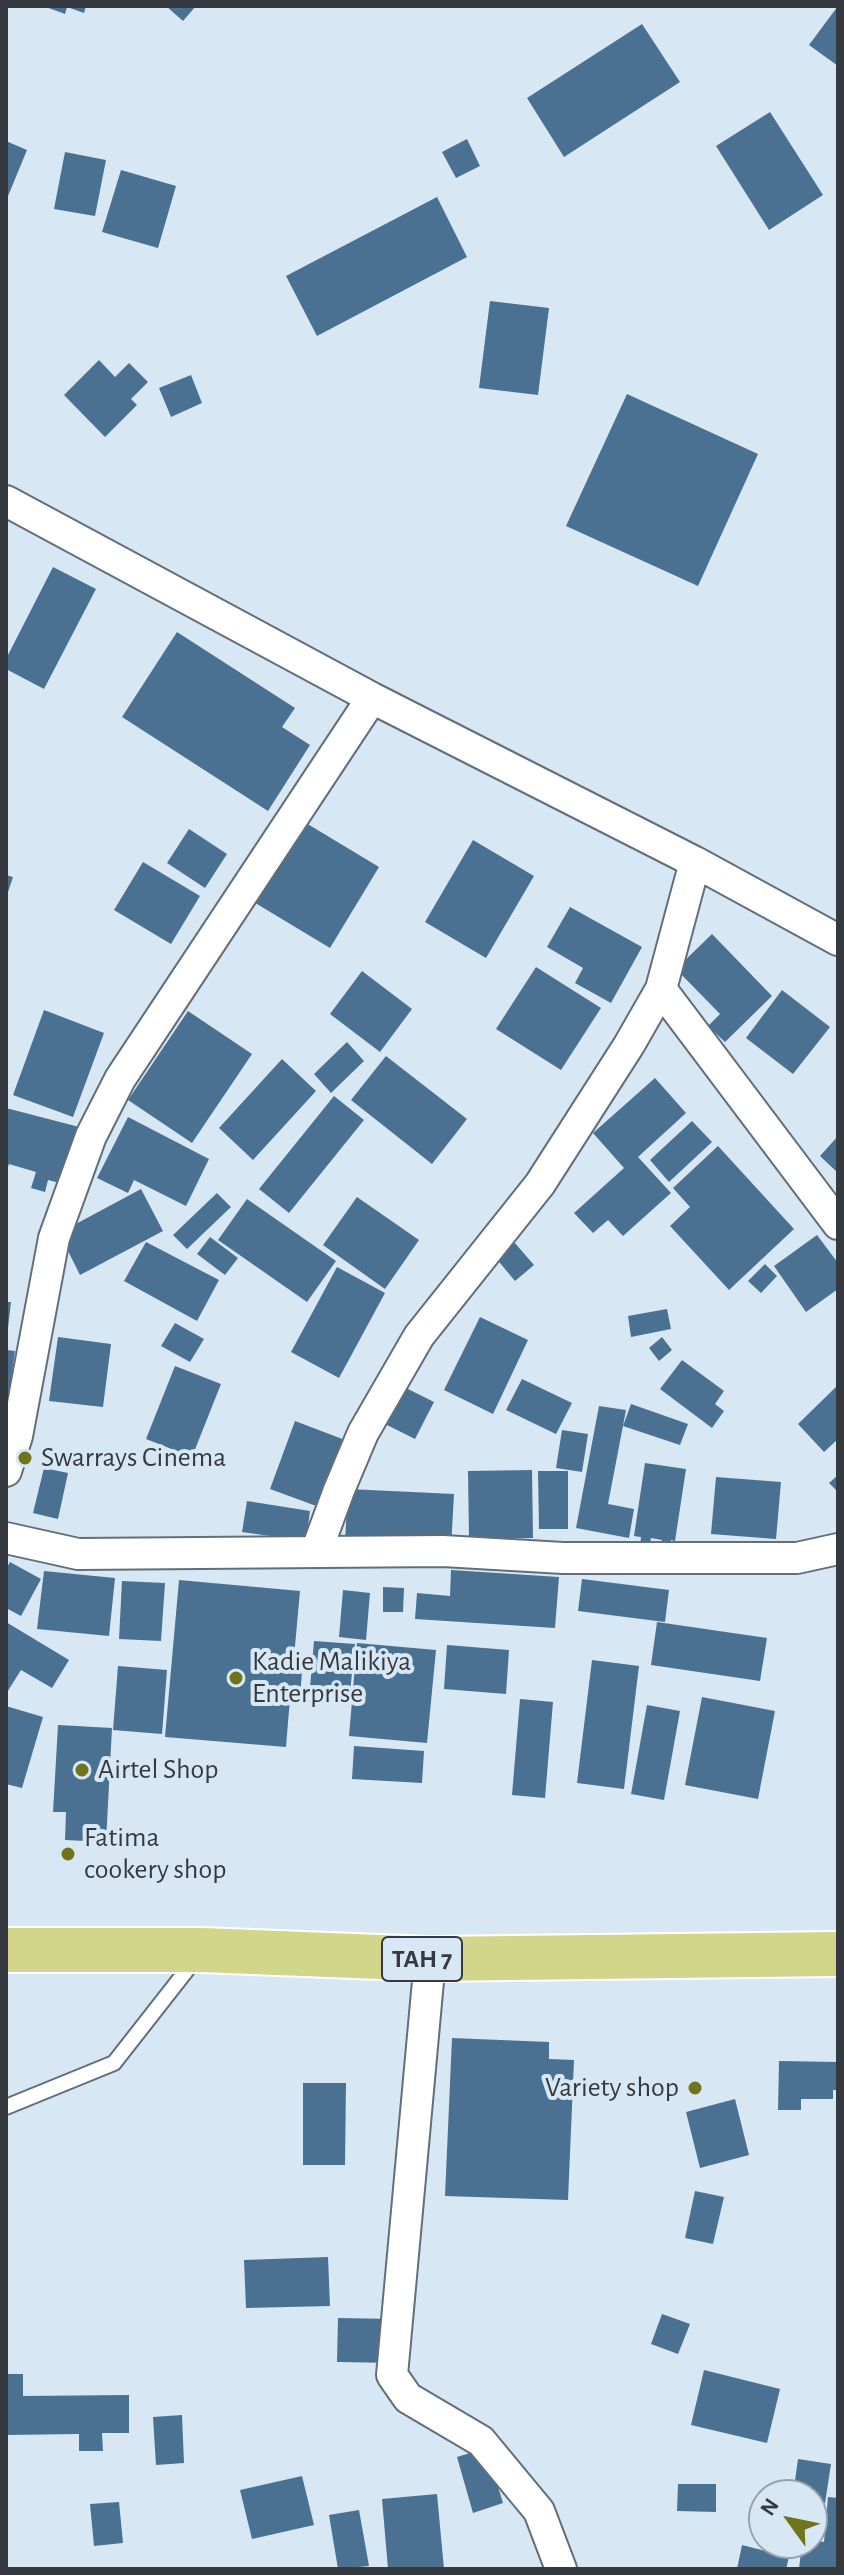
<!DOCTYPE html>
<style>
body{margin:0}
#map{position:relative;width:844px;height:2575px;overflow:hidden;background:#d8e7f4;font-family:"Alegreya Sans",sans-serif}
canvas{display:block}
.frame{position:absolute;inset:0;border:8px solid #343a3f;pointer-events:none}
.north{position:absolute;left:748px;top:2479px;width:80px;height:80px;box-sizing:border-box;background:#d8e7f4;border:2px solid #96a2ac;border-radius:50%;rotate:303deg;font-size:22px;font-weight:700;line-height:32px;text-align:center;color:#343a3f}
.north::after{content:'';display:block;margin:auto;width:28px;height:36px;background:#70741b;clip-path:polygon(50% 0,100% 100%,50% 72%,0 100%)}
</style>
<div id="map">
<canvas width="844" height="2575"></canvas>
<div class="frame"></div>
<div class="north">N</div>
</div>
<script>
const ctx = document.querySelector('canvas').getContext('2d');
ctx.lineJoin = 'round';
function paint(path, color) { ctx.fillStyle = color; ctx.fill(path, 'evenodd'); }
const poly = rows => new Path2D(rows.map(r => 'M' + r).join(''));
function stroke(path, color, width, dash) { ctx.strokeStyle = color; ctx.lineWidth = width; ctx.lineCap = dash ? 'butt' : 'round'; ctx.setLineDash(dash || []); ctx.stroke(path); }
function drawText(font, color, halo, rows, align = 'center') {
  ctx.font = font + ' "Alegreya Sans",sans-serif'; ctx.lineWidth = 8; ctx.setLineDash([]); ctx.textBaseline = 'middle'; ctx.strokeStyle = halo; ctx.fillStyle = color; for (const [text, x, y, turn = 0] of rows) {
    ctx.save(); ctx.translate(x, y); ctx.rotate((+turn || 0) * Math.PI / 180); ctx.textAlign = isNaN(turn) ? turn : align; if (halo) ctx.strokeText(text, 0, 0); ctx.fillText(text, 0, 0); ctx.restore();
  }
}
paint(poly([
 [43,6,86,6,84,13,67,7,65,14],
 [166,6,196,6,183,21],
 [838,6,838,66,809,45],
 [642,24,680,82,564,157,527,98],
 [770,112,823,195,769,230,716,146],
 [467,139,480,166,456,178,442,152],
 [6,141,27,150,6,201],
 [65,152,106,160,95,216,54,209],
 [121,170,176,186,158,248,102,232],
 [437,197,467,257,317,336,286,276],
 [490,301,549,308,538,395,479,388],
 [99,360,115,377,129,363,148,382,131,399,137,405,105,437,64,395],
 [191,375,202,403,171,417,159,388],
 [627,394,758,454,698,586,566,526],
 [53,567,96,589,44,689,6,669,6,659],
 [177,632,295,708,282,727,310,745,268,811,122,717],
 [301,820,379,867,330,948,252,901],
 [189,829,227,854,205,888,167,863],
 [473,840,534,876,486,958,425,922],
 [143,862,200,896,171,944,114,910],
 [6,875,13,877,7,895,6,895],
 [570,907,642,947,611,1003,575,983,583,968,547,947],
 [712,934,772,996,725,1042,708,1026,720,1014,676,969],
 [536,967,601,1008,561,1070,496,1029],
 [362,971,412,1009,380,1052,330,1014],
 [782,990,830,1027,793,1074,746,1038],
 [44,1010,104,1033,73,1117,13,1095],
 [188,1011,252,1054,192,1143,128,1100],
 [347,1042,364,1061,331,1093,314,1074],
 [386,1056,467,1119,432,1164,351,1100],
 [282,1059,316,1091,253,1160,219,1128],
 [655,1078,686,1113,638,1157,671,1193,623,1236,608,1220,593,1233,574,1213,624,1168,593,1133],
 [334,1096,364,1120,289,1213,259,1189],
 [6,1108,83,1128,68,1185,48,1180,45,1192,31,1188,36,1172,9,1164,6,1172],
 [128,1117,209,1159,186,1206,134,1180,128,1193,97,1178],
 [692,1121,712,1142,669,1182,650,1160],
 [838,1136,838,1173,820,1156],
 [718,1146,794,1229,729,1290,670,1226,690,1207,673,1188],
 [141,1189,163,1231,80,1275,59,1233],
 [217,1193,231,1207,187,1249,173,1235],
 [357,1197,419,1240,385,1289,323,1245],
 [247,1199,336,1261,307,1302,218,1240],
 [817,1235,838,1263,838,1289,806,1312,774,1266],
 [210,1237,238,1258,225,1275,197,1254],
 [146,1242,219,1280,197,1321,124,1281],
 [514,1242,534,1265,515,1281,495,1257],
 [765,1264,777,1276,761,1293,748,1281],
 [337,1267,385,1293,339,1378,291,1352],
 [6,1302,11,1302,8,1328,6,1328],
 [667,1309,671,1329,631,1337,628,1316],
 [480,1317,528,1340,493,1414,444,1390],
 [175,1323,204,1339,190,1362,161,1346],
 [58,1337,111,1344,103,1407,49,1401],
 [662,1337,672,1350,659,1361,649,1348],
 [6,1350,15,1351,9,1394,6,1394],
 [682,1360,724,1391,715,1404,724,1411,712,1428,660,1389],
 [175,1366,221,1384,192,1457,146,1439],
 [522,1379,572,1403,556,1434,506,1410],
 [400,1385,434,1402,415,1439,381,1422],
 [838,1385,838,1439,824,1452,798,1424],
 [631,1404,688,1424,680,1445,623,1426],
 [599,1406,626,1410,608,1504,634,1509,629,1538,576,1528],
 [295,1421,345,1440,319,1507,270,1489],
 [562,1430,588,1434,582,1472,556,1468],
 [645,1463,686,1469,675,1541,671,1540,669,1553,661,1552,662,1540,651,1538,649,1549,640,1547,641,1537,634,1536],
 [44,1468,68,1473,58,1519,33,1513],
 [532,1470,533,1538,469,1539,468,1471],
 [538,1471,568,1471,568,1529,539,1529],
 [838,1475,838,1492,829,1483],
 [716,1477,781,1482,776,1539,711,1534],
 [348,1489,454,1494,451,1548,345,1542],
 [247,1501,310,1511,306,1541,242,1532],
 [10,1562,41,1579,21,1616,6,1608,6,1569],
 [451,1570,559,1577,555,1628,415,1619,417,1593,450,1596],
 [44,1571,115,1578,109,1636,37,1629],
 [582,1579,669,1590,665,1622,578,1611],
 [179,1580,300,1591,294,1657,303,1658,300,1698,290,1698,286,1747,165,1737],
 [122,1581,165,1583,161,1641,119,1639],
 [383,1587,404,1588,403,1612,383,1612],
 [343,1590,370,1593,366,1640,339,1637],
 [6,1622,69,1660,52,1688,21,1670,6,1694],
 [657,1622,767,1638,760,1681,651,1665],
 [314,1641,355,1644,349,1702,309,1699],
 [357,1643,436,1650,427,1743,349,1736],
 [447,1645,509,1650,506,1694,444,1689],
 [592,1660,639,1666,624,1789,577,1783],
 [118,1666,167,1670,162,1734,113,1730],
 [702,1697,775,1711,758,1799,685,1785],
 [520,1699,553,1702,545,1798,512,1795],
 [647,1705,680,1711,664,1800,631,1794],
 [6,1706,43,1717,22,1788,6,1784],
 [58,1725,112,1728,106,1842,65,1840,66,1812,53,1812],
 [354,1746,424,1751,422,1783,352,1779],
 [452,2038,549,2042,549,2059,574,2060,568,2200,445,2196],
 [779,2061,838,2062,838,2090,833,2090,833,2099,801,2099,801,2110,778,2110],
 [303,2083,346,2083,345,2165,303,2165],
 [735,2099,749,2155,700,2168,686,2112],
 [695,2191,724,2197,713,2244,685,2238],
 [328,2257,330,2306,246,2308,244,2260],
 [662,2314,690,2324,678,2354,651,2344],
 [338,2318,395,2319,394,2363,337,2362],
 [704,2370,780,2389,767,2443,691,2425],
 [6,2374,23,2374,23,2396,129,2395,129,2433,102,2433,103,2451,79,2451,79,2434,6,2435],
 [182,2415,184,2463,156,2465,153,2417],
 [486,2448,503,2503,473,2513,457,2457],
 [798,2459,831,2464,821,2529,812,2528,812,2495,793,2495],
 [302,2476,314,2525,252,2539,240,2490],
 [678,2484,716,2484,716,2512,677,2511],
 [437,2494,444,2569,388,2569,382,2499],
 [828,2497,838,2498,838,2569,799,2569,802,2543,812,2543,812,2540,824,2542],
 [119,2502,123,2543,94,2546,90,2504],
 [359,2510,369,2566,338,2569,329,2515],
 [742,2545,789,2557,786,2569,737,2569]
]), '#4a7192');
const service = poly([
 [6,2107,114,2063,197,1957]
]);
const minor = poly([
 [6,501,372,698,695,862,838,940],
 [661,989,838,1224],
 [6,1471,17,1436,54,1238,91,1136,120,1079,372,698],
 [6,1538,78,1554,443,1551,563,1558,797,1558,838,1549],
 [316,1552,339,1490,363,1433,419,1336,540,1184,629,1045,661,989,695,862],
 [430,1959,392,2375,408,2398,481,2441,539,2511,561,2569]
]);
const trunk = poly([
 [6,1950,202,1950,430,1959,838,1954]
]);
stroke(service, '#626f7b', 18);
stroke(minor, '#626f7b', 34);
stroke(trunk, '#fff', 48);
stroke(service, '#fff', 14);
stroke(minor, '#fff', 30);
stroke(trunk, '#d2d68a', 44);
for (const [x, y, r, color] of [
 [25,1458,8,"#70741b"],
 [236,1678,8,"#70741b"],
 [82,1770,8,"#70741b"],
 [68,1854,8,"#70741b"],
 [695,2088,8,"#70741b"]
]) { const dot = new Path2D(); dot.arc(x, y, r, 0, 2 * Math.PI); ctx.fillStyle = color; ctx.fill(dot); stroke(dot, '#d8e7f4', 3); }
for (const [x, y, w] of [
 [422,1959,80]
]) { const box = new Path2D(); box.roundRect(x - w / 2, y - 22, w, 44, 6); ctx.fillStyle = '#d8e7f4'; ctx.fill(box); stroke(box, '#343a3f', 2); }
drawText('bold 26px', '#343a3f', null, [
 ["TAH 7",422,1959]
]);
drawText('28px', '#343a3f', '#d8e7f4', [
 ["Swarrays Cinema",41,1458],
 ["Kadie Malikiya",252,1662],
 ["Enterprise",252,1694],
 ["Airtel Shop",98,1770],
 ["Fatima",84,1838],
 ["cookery shop",84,1870],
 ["Variety shop",679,2088,"right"]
], 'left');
</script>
